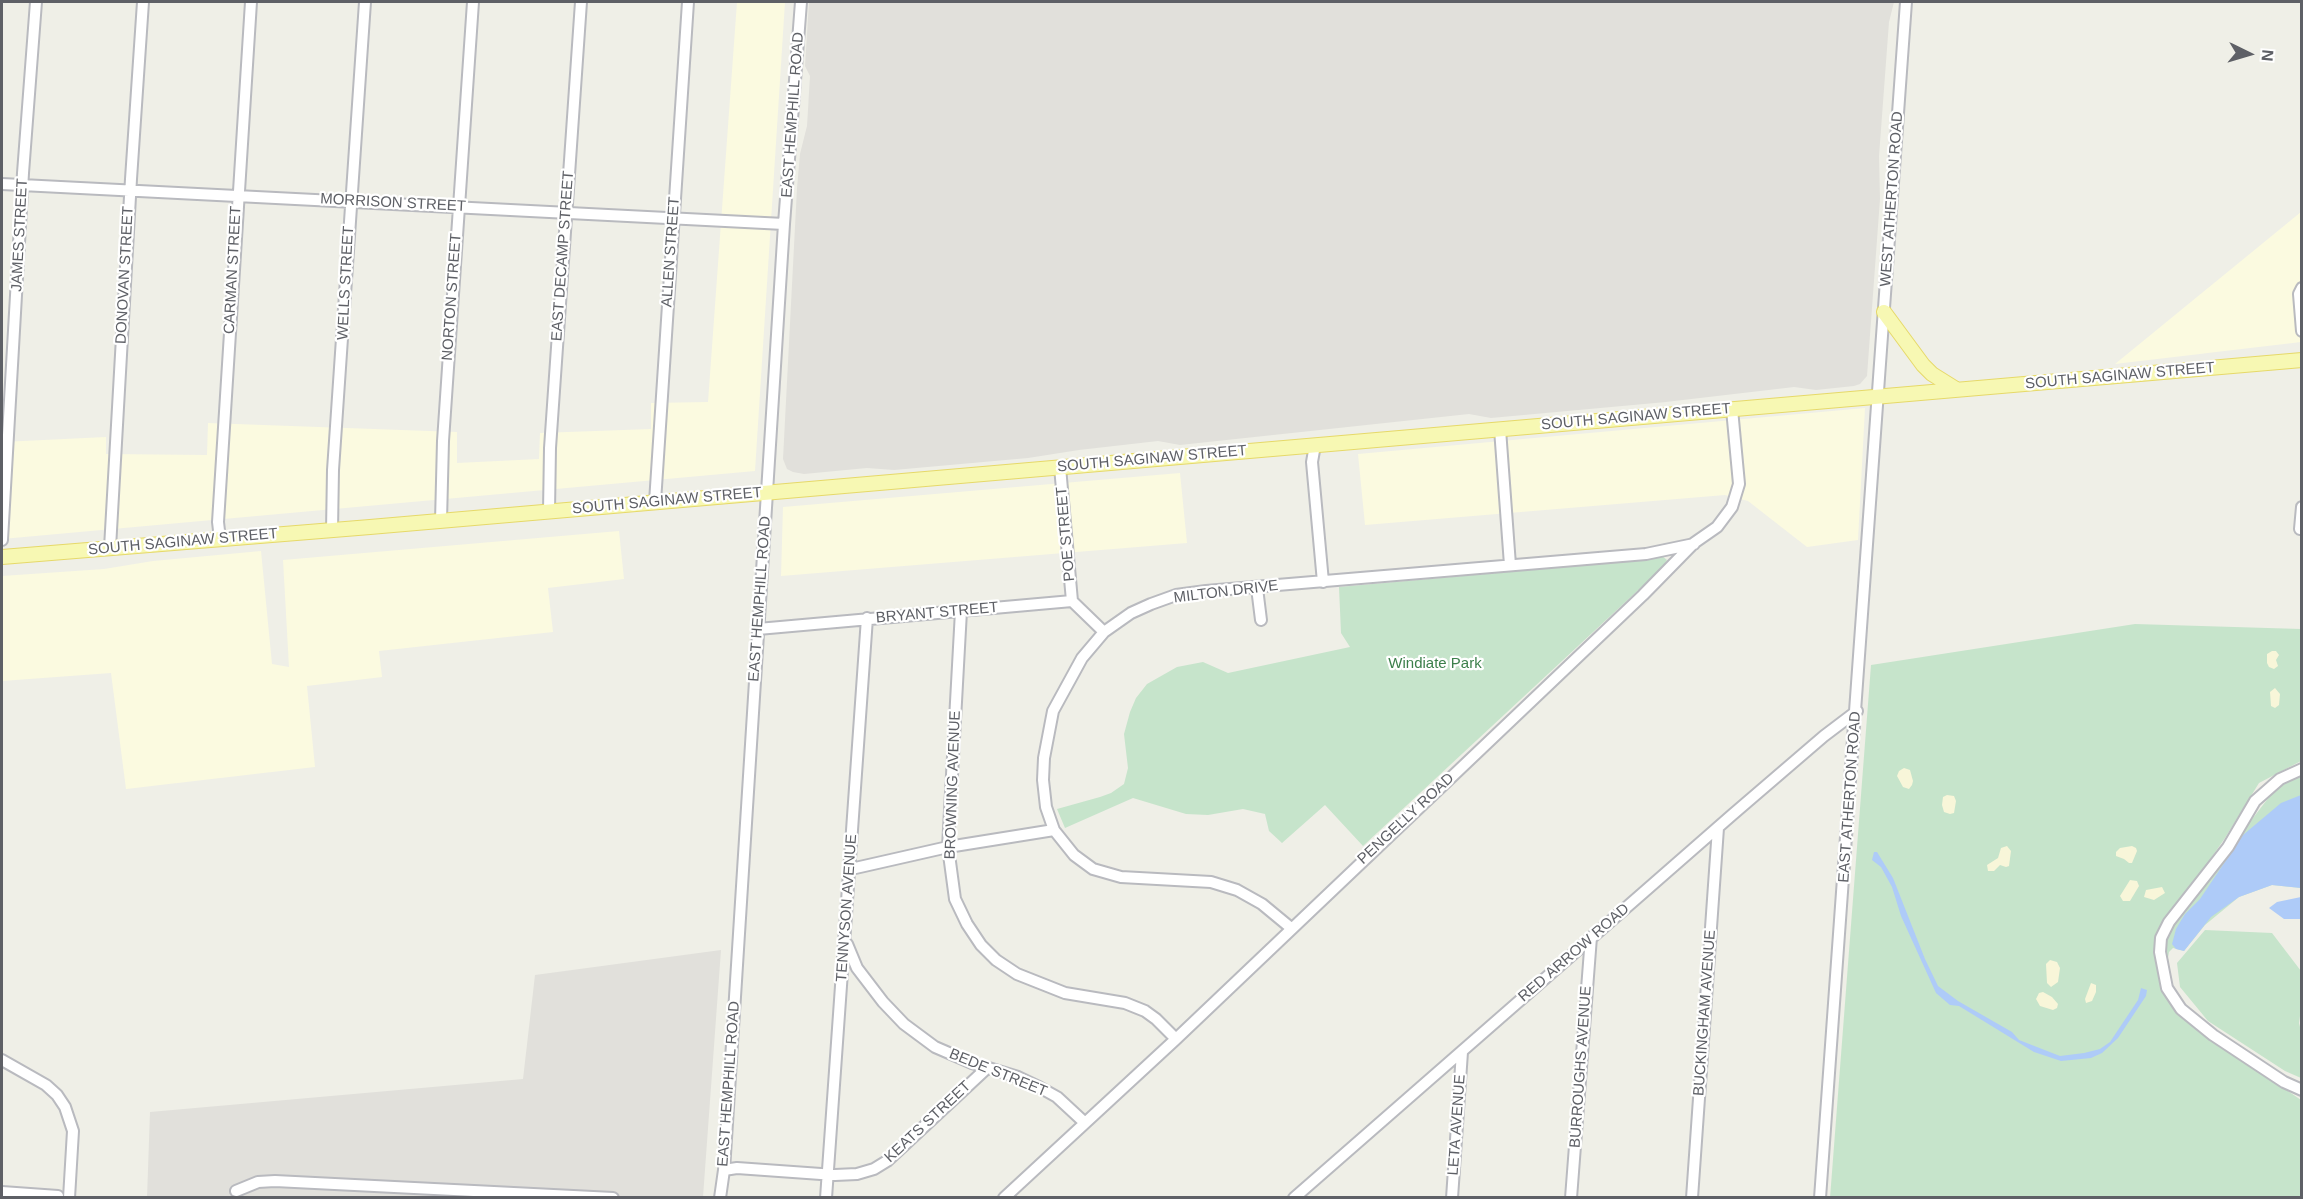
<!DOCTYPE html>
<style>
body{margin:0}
#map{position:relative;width:2303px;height:1199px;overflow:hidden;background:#efefe7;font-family:Helvetica,sans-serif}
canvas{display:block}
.frame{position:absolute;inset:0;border:3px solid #5e6066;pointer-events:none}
.north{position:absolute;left:2219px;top:24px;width:60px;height:60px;-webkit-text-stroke:4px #fff;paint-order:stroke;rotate:95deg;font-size:16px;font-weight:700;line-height:24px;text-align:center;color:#5e6066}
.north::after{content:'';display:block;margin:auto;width:21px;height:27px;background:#5e6066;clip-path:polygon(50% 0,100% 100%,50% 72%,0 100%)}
</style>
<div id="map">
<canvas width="2303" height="1199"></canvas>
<div class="frame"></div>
<div class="north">N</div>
</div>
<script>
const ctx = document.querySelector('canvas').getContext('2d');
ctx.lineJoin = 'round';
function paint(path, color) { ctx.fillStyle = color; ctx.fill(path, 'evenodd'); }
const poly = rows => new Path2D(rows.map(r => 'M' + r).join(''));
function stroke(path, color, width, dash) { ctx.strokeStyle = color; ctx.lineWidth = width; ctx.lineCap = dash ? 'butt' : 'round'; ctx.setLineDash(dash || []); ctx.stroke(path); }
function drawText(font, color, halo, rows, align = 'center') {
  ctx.font = font + ' Helvetica,sans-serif'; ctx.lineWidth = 4.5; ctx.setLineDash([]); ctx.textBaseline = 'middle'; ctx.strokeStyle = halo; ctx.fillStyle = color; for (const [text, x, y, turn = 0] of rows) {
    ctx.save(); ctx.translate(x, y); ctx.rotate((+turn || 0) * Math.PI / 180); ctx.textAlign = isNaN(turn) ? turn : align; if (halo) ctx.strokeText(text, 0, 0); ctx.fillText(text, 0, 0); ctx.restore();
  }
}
paint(poly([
 [737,2,785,2,755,471,2,539,2,442,106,437,106,454,207,455,208,423,457,432,457,463,539,459,540,433,651,429,651,403,708,402],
 [2301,212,2301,342,2115,364],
 [1865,408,1858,540,1807,547,1748,501,1725,495,1365,525,1358,454],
 [1180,473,1187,543,781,576,783,507],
 [619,531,624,579,548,588,553,632,379,651,382,677,307,686,315,767,126,789,111,673,2,681,2,576,104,569,153,561,261,551,272,664,289,667,283,560]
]), '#fbfae0');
paint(poly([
 [809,2,1894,2,1889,22,1879,156,1880,199,1867,376,1860,384,1854,386,1816,390,1794,387,1666,402,1491,418,1469,414,1180,445,1158,441,1079,450,1028,458,894,470,867,468,804,474,793,472,787,469,783,459,797,188,800,154,807,126,810,76,805,66],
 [721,950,703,1197,147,1198,150,1112,523,1079,535,975]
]), '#e1e0db');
paint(poly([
 [1662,556,1667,560,1662,568,1363,846,1325,805,1282,843,1269,831,1265,814,1243,809,1208,815,1186,814,1133,798,1065,828,1057,809,1100,797,1111,793,1124,784,1128,768,1124,734,1130,712,1136,698,1147,684,1177,667,1203,662,1228,673,1350,647,1341,633,1339,587,1630,561],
 [2135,624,2301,629,2301,761,2259,783,2225,838,2177,907,2194,895,2219,869,2246,827,2273,792,2292,778,2301,775,2301,888,2272,885,2239,897,2205,925,2184,951,2173,948,2169,952,2168,958,2176,1008,2195,1027,2301,1100,2301,1197,1830,1198,1871,665],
 [2205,930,2272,933,2301,971,2301,1009,2299,1023,2302,1035,2301,1078,2285,1071,2208,1021,2180,987,2177,963]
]), '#c6e4cb');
paint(poly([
 [2272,651,2276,651,2279,655,2276,660,2278,666,2274,669,2269,667,2267,663,2267,654],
 [2275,688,2280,694,2279,705,2275,708,2271,706,2270,692],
 [1904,768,1910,770,1913,781,1912,785,1909,789,1903,787,1897,776,1899,771],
 [1947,795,1954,796,1956,801,1954,813,1950,814,1944,812,1942,805,1943,797],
 [2007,846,2011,851,2009,866,2006,867,2000,865,1994,871,1988,871,1987,865,1998,858,2001,848],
 [2132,846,2136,848,2137,851,2132,863,2129,863,2124,859,2116,856,2116,852,2120,848],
 [2130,880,2137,881,2139,886,2130,901,2123,901,2120,896],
 [2162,887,2165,893,2154,900,2144,897,2146,890],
 [2050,960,2057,962,2060,968,2058,982,2051,987,2047,983,2046,964],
 [2091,983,2096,985,2096,992,2092,1001,2086,1003,2085,999],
 [2039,993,2043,992,2052,997,2058,1004,2057,1008,2053,1010,2040,1006,2036,999]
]), '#f8f6d9');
paint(poly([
 [2301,795,2301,888,2272,885,2239,897,2211,917,2184,951,2176,949,2172,944,2176,929,2185,914,2200,899,2243,835,2281,803],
 [1874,852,1877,852,1893,878,1925,959,1938,986,1958,1001,2012,1032,2019,1040,2060,1056,2084,1053,2100,1049,2110,1042,2138,1000,2141,988,2147,990,2146,996,2118,1038,2102,1053,2091,1058,2061,1061,2034,1052,1959,1006,1950,1005,1936,993,1901,916,1892,887,1881,867,1872,860],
 [2301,897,2301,919,2284,919,2269,908,2277,902]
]), '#aecbf8');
const minor = poly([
 [2,184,784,224],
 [2302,288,2299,294,2302,331],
 [1500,429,1510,565],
 [1315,445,1312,462,1323,582],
 [1060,467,1072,601],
 [655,502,688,2],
 [549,511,550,448,581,2],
 [441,521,443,441,473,2],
 [2300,529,2302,507],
 [332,530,333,470,365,2],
 [220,539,218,522,251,2],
 [2,540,23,173,36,2],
 [110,548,131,179,143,2],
 [1257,588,1261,620],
 [961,611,948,847,955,899,967,924,981,945,996,960,1017,974,1065,993,1125,1003,1145,1011,1156,1019,1176,1039],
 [758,629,1072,601,1104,632],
 [2302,769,2280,779,2255,801,2228,847,2169,922,2161,938,2160,952,2167,988,2181,1009,2213,1035,2284,1082,2302,1090],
 [851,869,948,847,1054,830],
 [1291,928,1262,904,1237,890,1211,882,1121,877,1093,869,1074,855,1054,830,1046,807,1043,780,1044,758,1053,711,1082,658,1104,632,1131,613,1151,604,1176,595,1206,591,1646,554,1694,544],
 [847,944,857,968,883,1002,904,1024,935,1047,972,1063,1018,1077,1039,1087,1057,1097,1084,1122],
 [2,1060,46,1085,57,1095,65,1107,73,1131,69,1198],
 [724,1170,737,1168,835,1175,857,1174,874,1169,887,1161,987,1068],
 [236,1191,258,1182,275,1181,613,1198],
 [2,1192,58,1196],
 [720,1198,724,1170,784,224,801,2],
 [826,1198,867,618],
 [1004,1198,1176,1039,1643,595,1694,543,1717,527,1732,507,1739,484,1732,409],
 [1294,1198,1732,815,1824,736,1857,711],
 [1452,1198,1462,1052],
 [1571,1198,1591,937],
 [1692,1198,1718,828],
 [1820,1198,1906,2]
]);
const major = poly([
 [1884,312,1923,365,1932,374,1956,389],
 [2,557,370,527,2302,360]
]);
stroke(minor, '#b9babf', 14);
stroke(major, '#e6d969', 16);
stroke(minor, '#fff', 10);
stroke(major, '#f7f8b3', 14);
drawText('15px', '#5e6066', '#fff', [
 ["EAST HEMPHILL ROAD",793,115,-86],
 ["WEST ATHERTON ROAD",1892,199,-86],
 ["MORRISON STREET",393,203,3],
 ["JAMES STREET",20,235,-87],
 ["ALLEN STREET",671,252,-86],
 ["EAST DECAMP STREET",563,256,-86],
 ["CARMAN STREET",233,270,-87],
 ["DONOVAN STREET",125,275,-87],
 ["WELLS STREET",346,283,-87],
 ["NORTON STREET",452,297,-86],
 ["SOUTH SAGINAW STREET",2120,376,-5],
 ["SOUTH SAGINAW STREET",1636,417,-5],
 ["SOUTH SAGINAW STREET",1152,459,-5],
 ["SOUTH SAGINAW STREET",667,501,-5],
 ["POE STREET",1066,534,-95],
 ["SOUTH SAGINAW STREET",183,542,-5],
 ["MILTON DRIVE",1226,592,-7],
 ["EAST HEMPHILL ROAD",760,599,-86],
 ["BRYANT STREET",937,613,-5],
 ["BROWNING AVENUE",953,785,-88],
 ["EAST ATHERTON ROAD",1850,797,-86],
 ["PENGELLY ROAD",1406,819,-43],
 ["TENNYSON AVENUE",847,908,-86],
 ["RED ARROW ROAD",1574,953,-41],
 ["BUCKINGHAM AVENUE",1705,1013,-86],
 ["BURROUGHS AVENUE",1581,1067,-86],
 ["BEDE STREET",998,1073,22],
 ["EAST HEMPHILL ROAD",729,1084,-86],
 ["KEATS STREET",928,1122,-43],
 ["LETA AVENUE",1457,1125,-86]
]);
drawText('15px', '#3c7f4b', '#fff', [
 ["Windiate Park",1435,664]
]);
</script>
